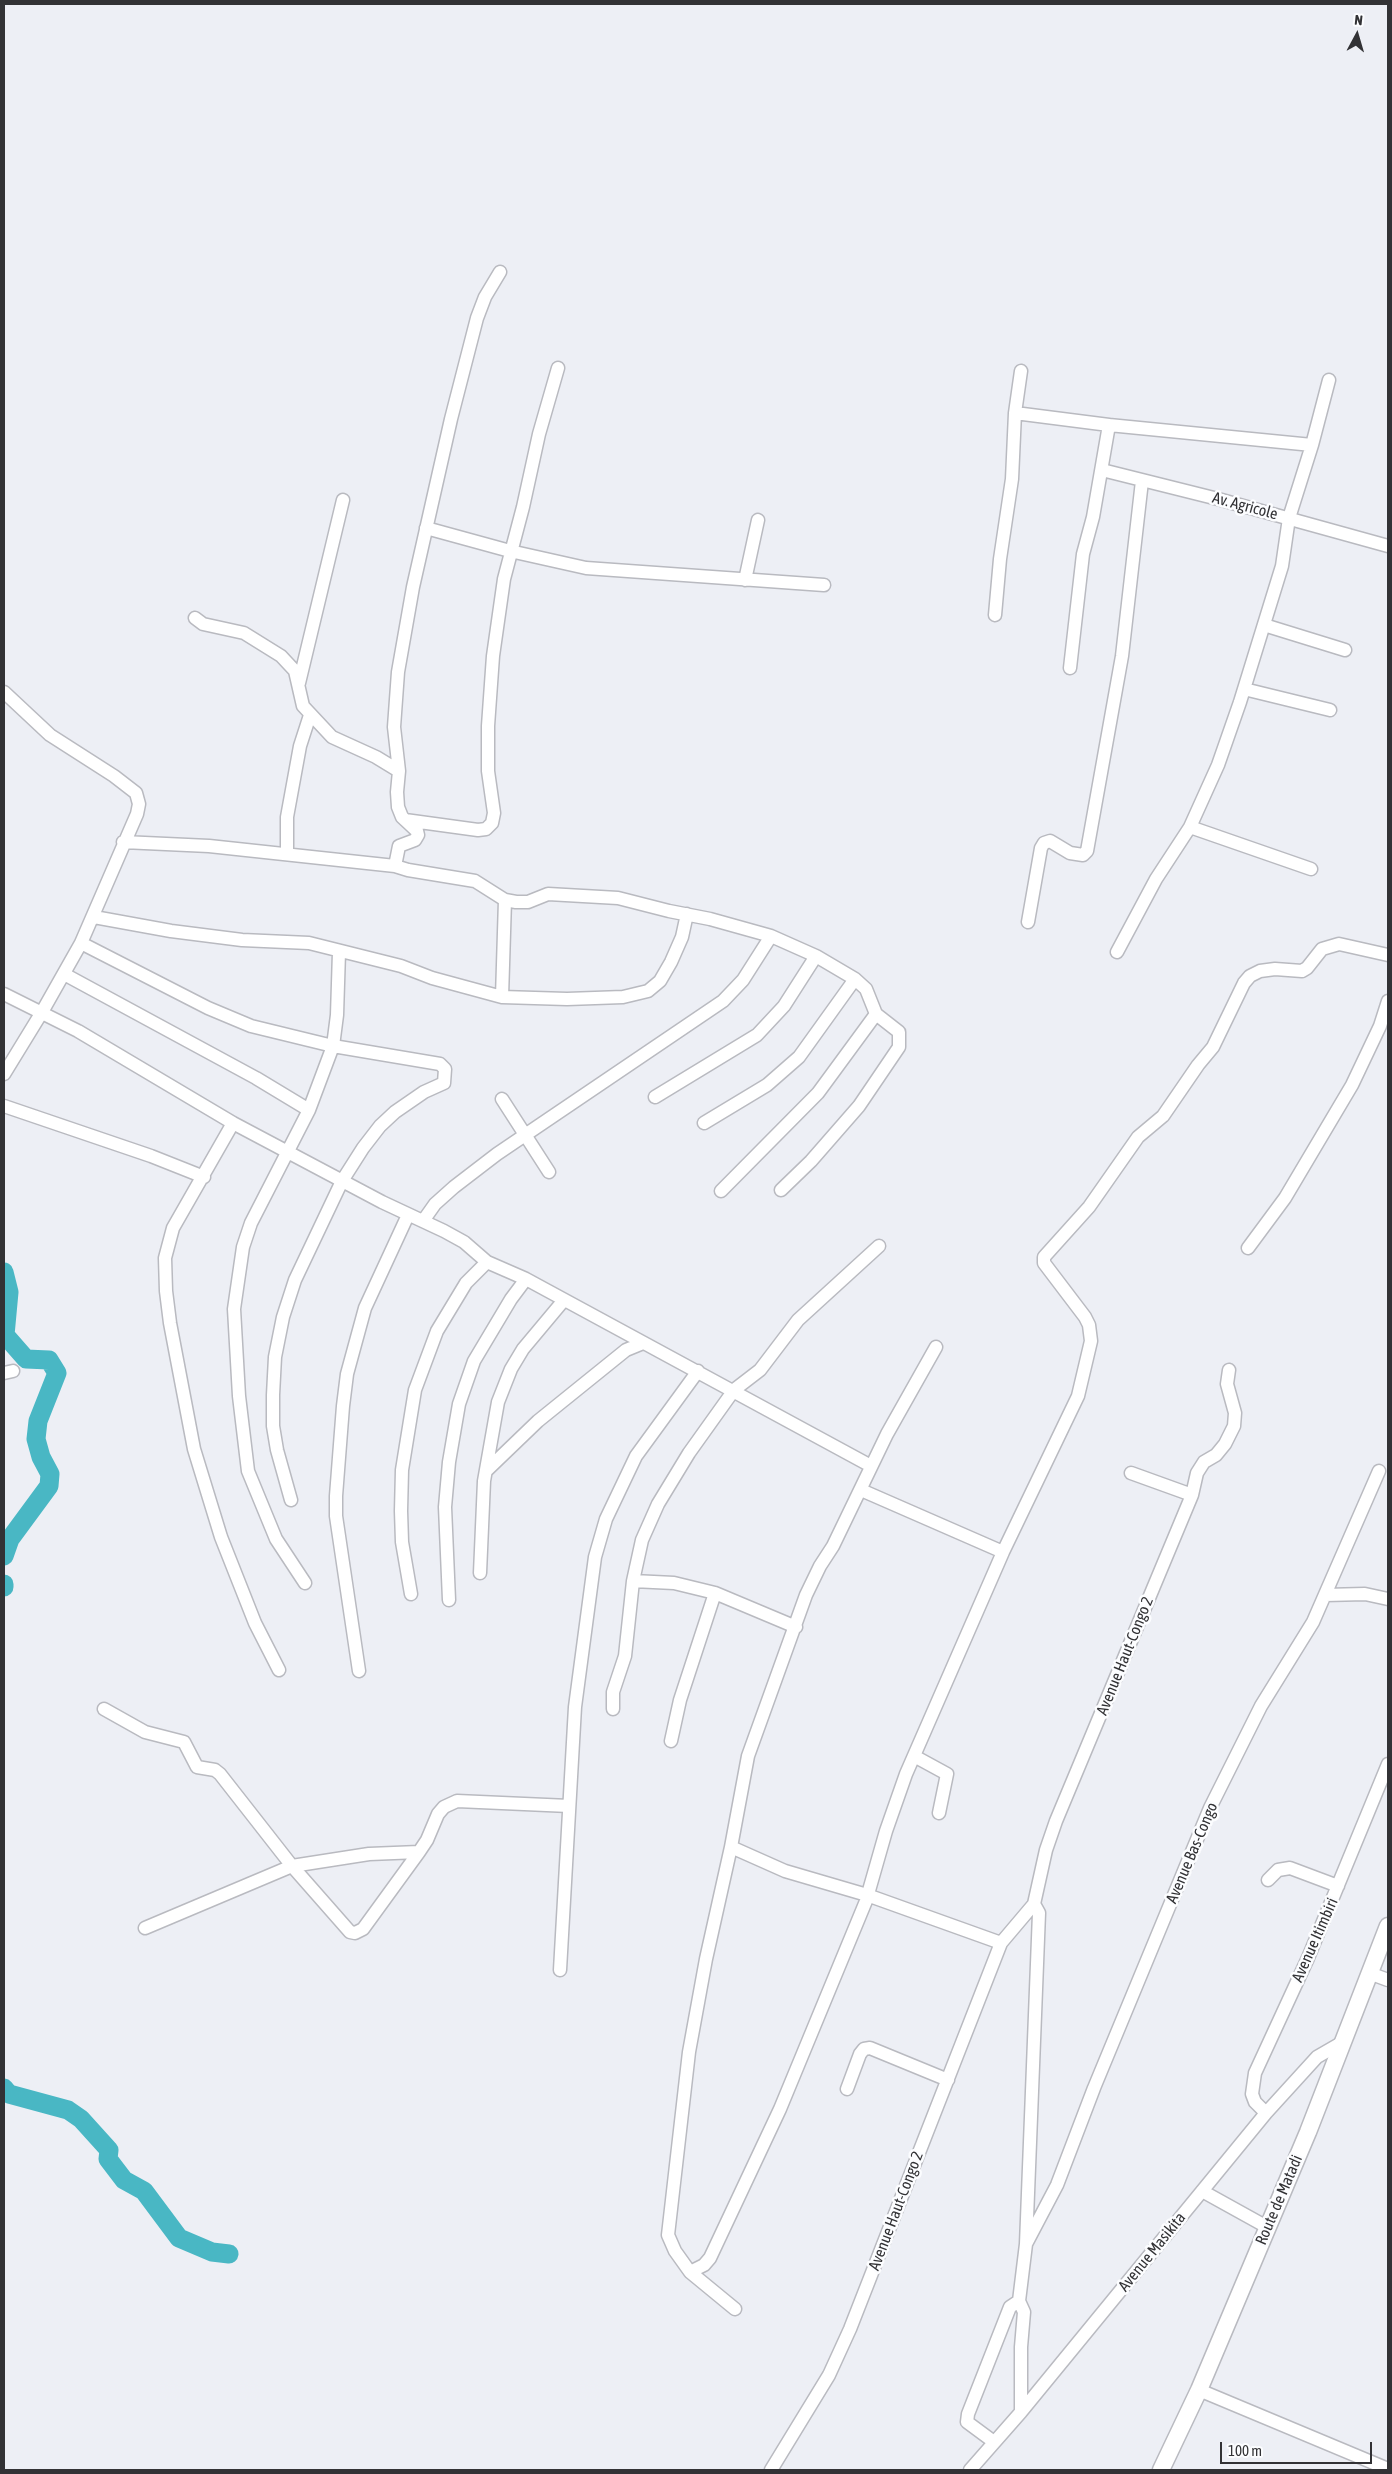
<!DOCTYPE html>
<style>
body{margin:0}
#map{position:relative;width:1392px;height:2474px;overflow:hidden;background:#edeff5;font-family:"Asap Condensed",sans-serif}
canvas{display:block}
.frame{position:absolute;inset:0;border:5px solid #323235;pointer-events:none}
.north{position:absolute;left:1332px;top:10px;width:50px;height:50px;-webkit-text-stroke:4px #fcfdff;paint-order:stroke;rotate:6deg;font-size:14px;font-weight:700;line-height:20px;text-align:center;color:#323235}
.north::after{content:'';display:block;margin:auto;width:18px;height:22px;background:#323235;clip-path:polygon(50% 0,100% 100%,50% 72%,0 100%)}
.scale{position:absolute;left:1220px;top:2442px;width:152px;height:22px;box-sizing:border-box;border:2px solid #323235;border-top:0;padding-left:6px;font-size:15px;line-height:18px;white-space:nowrap;color:#323235;-webkit-text-stroke:4px #fcfdff;paint-order:stroke}
</style>
<div id="map">
<canvas width="1392" height="2474"></canvas>
<div class="frame"></div>
<div class="north">N</div>
<div class="scale">100 m</div>
</div>
<script>
const ctx = document.querySelector('canvas').getContext('2d');
ctx.lineJoin = 'round';
const poly = rows => new Path2D(rows.map(r => 'M' + r).join(''));
function stroke(path, color, width, dash) { ctx.strokeStyle = color; ctx.lineWidth = width; ctx.lineCap = dash ? 'butt' : 'round'; ctx.setLineDash(dash || []); ctx.stroke(path); }
function drawText(font, color, halo, rows, align = 'center') {
  ctx.font = font + ' "Asap Condensed",sans-serif'; ctx.lineWidth = 5; ctx.setLineDash([]); ctx.textBaseline = 'middle'; ctx.strokeStyle = halo; ctx.fillStyle = color; for (const [text, x, y, turn = 0] of rows) {
    ctx.save(); ctx.translate(x, y); ctx.rotate((+turn || 0) * Math.PI / 180); ctx.textAlign = isNaN(turn) ? turn : align; if (halo) ctx.strokeText(text, 0, 0); ctx.fillText(text, 0, 0); ctx.restore();
  }
}
stroke(poly([
 [4,1272,9,1292,5,1335,26,1359,49,1360,57,1373,38,1421,36,1439,41,1457,50,1474,49,1486,10,1539,4,1556],
 [4,1584,4,1587],
 [4,2088,9,2094,68,2110,81,2119,109,2150,108,2159,124,2180,144,2191,179,2238,212,2252,229,2254]
]), '#49b7c4', 19);
const minor = poly([
 [1015,413,1109,425,1312,445],
 [1102,470,1218,499,1388,546],
 [426,528,510,551,586,568,824,585],
 [745,580,758,520],
 [995,615,1000,559,1012,479,1015,413,1021,371],
 [195,618,203,624,244,633,281,656,295,671,303,706,332,737,376,757,399,771],
 [1264,625,1345,650],
 [1070,668,1083,554,1093,517,1109,425],
 [299,683,343,500],
 [1244,689,1330,710],
 [4,692,50,735,114,776,136,793,139,804,137,814,81,943,42,1012,4,1074],
 [405,820,478,830,486,829,492,823,494,813,488,771,488,726,493,656,504,579,523,507,539,434,558,368],
 [1190,827,1311,869],
 [123,842,209,846,395,866,408,870,475,881,505,900,516,902,528,902,548,894,618,898,669,911,710,919,771,936,816,956,855,979,866,989,876,1014,899,1032,899,1047,859,1106,811,1161,781,1190],
 [287,853,287,817,300,746,310,715],
 [395,866,399,846,415,840,418,835,417,831,402,817,398,807,397,792,399,771,394,727,398,672,413,587,451,419,477,318,485,297,500,272],
 [94,917,171,931,242,940,309,943,401,966,432,978,502,997,567,999,623,997,648,991,660,981,671,962,682,937,687,914],
 [1028,922,1041,848,1044,843,1050,841,1070,853,1083,855,1087,851,1122,656,1142,481],
 [81,943,208,1008,251,1026,333,1046,440,1064,445,1069,444,1083,424,1092,395,1112,380,1126,363,1148,342,1181,295,1280,283,1317,275,1357,273,1395,273,1426,277,1450,291,1500],
 [1117,952,1156,879,1190,827,1218,765,1240,702,1282,566,1289,518,1312,445,1329,380],
 [64,974,256,1078,309,1110],
 [4,994,78,1031,233,1123,382,1202,444,1231,464,1242,487,1262,526,1279,871,1466],
 [502,997,505,900],
 [655,1097,757,1035,784,1006,816,956],
 [502,1099,549,1172],
 [4,1106,151,1156,204,1177],
 [233,1123,173,1228,165,1258,166,1291,170,1323,194,1449,221,1537,255,1623,279,1670],
 [704,1123,767,1085,799,1057,855,979],
 [721,1191,818,1093,876,1014],
 [423,1221,435,1204,454,1187,497,1154,723,1001,743,980,771,936],
 [1248,1248,1285,1198,1352,1085,1380,1026,1388,1001],
 [936,1347,887,1434,833,1546,820,1566,806,1595,748,1756,731,1847,785,1871,867,1895,1001,1943,1034,1904,1046,1850,1056,1821,1192,1495,1197,1473,1204,1462,1216,1455,1225,1444,1234,1426,1235,1413,1227,1384,1229,1370],
 [4,1373,13,1371],
 [486,1471,538,1421,626,1350,643,1343],
 [1131,1473,1192,1495],
 [861,1490,1003,1552],
 [480,1573,484,1481,498,1402,511,1369,523,1349,564,1300],
 [633,1581,674,1583,715,1593,796,1627],
 [305,1583,276,1539,248,1471,239,1396,234,1309,243,1247,251,1223,309,1110,333,1046,337,1015,339,952],
 [411,1594,402,1542,401,1511,402,1470,415,1390,437,1331,466,1283,487,1262],
 [1325,1595,1365,1594,1388,1599],
 [449,1600,445,1507,449,1462,459,1404,474,1361,511,1299,526,1279],
 [359,1671,336,1516,336,1496,343,1406,347,1374,365,1308,408,1215],
 [104,1709,145,1732,184,1742,197,1767,215,1770,220,1774,292,1866,350,1932,355,1933,363,1929,419,1852],
 [613,1709,613,1692,625,1656,633,1581,642,1540,658,1504,689,1453,734,1390,760,1370,798,1320,879,1246],
 [671,1741,680,1700,715,1593],
 [914,1756,947,1774,939,1813],
 [731,1847,706,1959,689,2052,668,2235,675,2251,690,2272,735,2309],
 [1268,1880,1278,1870,1290,1868,1338,1886],
 [145,1928,292,1866,369,1854,419,1852,427,1840,438,1814,444,1807,457,1801,569,1806],
 [560,1970,575,1707,595,1557,606,1519,636,1456,698,1371],
 [1369,1973,1388,1980],
 [847,2089,860,2054,864,2049,870,2048,948,2080],
 [1266,2113,1255,2102,1252,2094,1255,2073,1308,1958,1388,1764],
 [1202,2191,1267,2227],
 [1026,2244,1057,2185,1094,2088,1210,1808,1261,1706,1313,1622,1379,1471],
 [690,2272,704,2265,710,2258,780,2109,866,1901,886,1831,906,1774,1003,1552,1078,1396,1091,1341,1089,1325,1085,1317,1044,1263,1044,1257,1089,1207,1138,1137,1163,1116,1198,1065,1213,1047,1244,983,1250,976,1260,971,1275,969,1302,971,1307,968,1322,949,1339,944,1388,955],
 [1199,2390,1388,2469],
 [1021,2412,1021,2347,1024,2312,1019,2301,1026,2244,1039,1913,1034,1904],
 [994,2442,967,2422,968,2414,1010,2307,1019,2301],
 [771,2470,829,2375,850,2329,1001,1943],
 [970,2470,1021,2412,1266,2113,1317,2057,1343,2042]
]);
const major = poly([
 [1161,2470,1199,2390,1308,2132,1388,1926]
]);
stroke(minor, '#b9bac0', 15);
stroke(major, '#b9bac0', 19);
stroke(minor, '#fff', 12);
stroke(major, '#fff', 16);
drawText('16px', '#323235', '#fcfdff', [
 ["Av. Agricole",1245,506,15],
 ["Avenue Haut-Congo 2",1125,1656,-68],
 ["Avenue Bas-Congo",1192,1853,-67],
 ["Avenue Itimbiri",1315,1940,-66],
 ["Route de Matadi",1279,2200,-67],
 ["Avenue Haut-Congo 2",896,2211,-69],
 ["Avenue Masikita",1152,2252,-51]
]);
</script>
